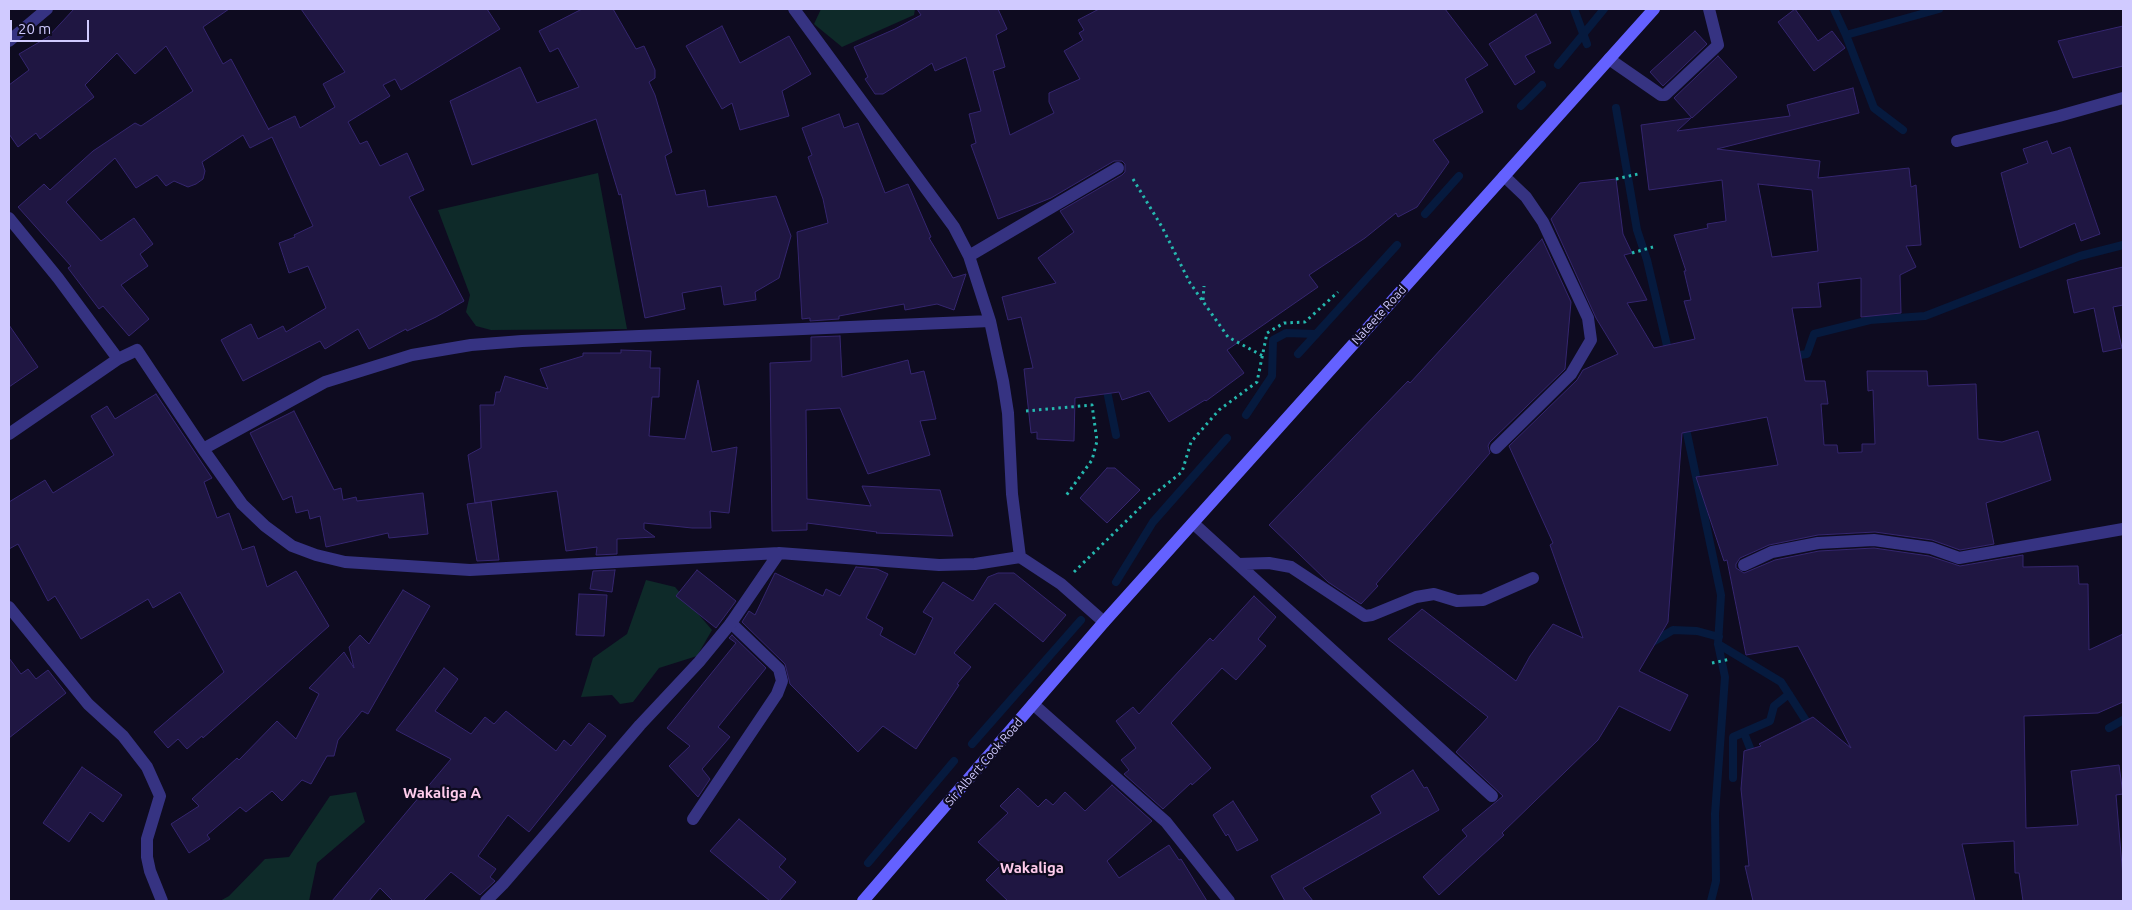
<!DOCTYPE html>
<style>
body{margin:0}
#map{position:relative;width:2132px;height:910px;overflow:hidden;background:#0e0b20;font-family:Ubuntu,sans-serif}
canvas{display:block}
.frame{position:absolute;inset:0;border:10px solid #d0caff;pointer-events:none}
.scale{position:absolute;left:10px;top:20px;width:79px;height:22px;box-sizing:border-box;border:2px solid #d0caff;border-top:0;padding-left:6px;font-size:15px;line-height:18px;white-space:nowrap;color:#d0caff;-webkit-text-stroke:4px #0e0b20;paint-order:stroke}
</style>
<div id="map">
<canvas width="2132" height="910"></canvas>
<div class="frame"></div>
<div class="scale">20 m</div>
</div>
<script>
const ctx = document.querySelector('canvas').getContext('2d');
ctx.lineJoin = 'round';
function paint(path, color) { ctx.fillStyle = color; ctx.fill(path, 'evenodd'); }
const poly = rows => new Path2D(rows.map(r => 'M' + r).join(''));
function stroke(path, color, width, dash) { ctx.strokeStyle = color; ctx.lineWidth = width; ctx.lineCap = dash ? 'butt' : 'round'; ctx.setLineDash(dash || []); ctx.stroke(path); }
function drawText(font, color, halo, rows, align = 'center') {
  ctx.font = font + ' Ubuntu,sans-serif'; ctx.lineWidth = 4.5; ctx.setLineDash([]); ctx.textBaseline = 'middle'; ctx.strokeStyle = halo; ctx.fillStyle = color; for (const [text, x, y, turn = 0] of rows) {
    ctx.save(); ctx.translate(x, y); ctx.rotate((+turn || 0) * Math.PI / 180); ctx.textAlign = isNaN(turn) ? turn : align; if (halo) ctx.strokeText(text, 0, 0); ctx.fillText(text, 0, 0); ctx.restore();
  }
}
paint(poly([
 [821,9,915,9,914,15,842,47,814,24],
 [598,173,627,329,491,330,476,326,466,312,470,295,438,210],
 [646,580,675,587,712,630,697,656,659,668,633,702,620,704,612,695,581,697,593,658,627,634],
 [356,792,365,822,317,863,309,901,220,901,229,896,265,859,289,857,330,796]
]), '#0e2a29');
stroke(poly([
 [1574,9,1587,44],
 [1834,9,1846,35],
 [1558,65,1604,9],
 [1521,106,1542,85],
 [1616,108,1637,230,1647,260,1669,354],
 [1903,130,1874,108,1846,35,1939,9],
 [1425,214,1459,176],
 [1298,354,1397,245],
 [1792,356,1807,354,1814,334,1870,320,1925,316,2080,256,2123,245],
 [1106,386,1116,435],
 [1246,415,1272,376,1273,340,1286,333,1316,334],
 [1685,424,1721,595,1718,644,1725,677,1715,814,1716,881,1711,901],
 [1116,582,1153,522,1227,438],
 [1651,643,1673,630,1697,631,1719,637],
 [1718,644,1781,682,1810,727],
 [2109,728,2123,720],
 [1744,733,1750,748],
 [972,744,1081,620],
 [1733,778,1733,737,1770,721,1774,706,1789,694],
 [868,863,954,761]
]), '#061a3e', 8);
const building = poly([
 [74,9,229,9,203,27,223,64,231,59,269,130,268,129,295,116,300,128,335,107,323,84,345,72,301,9,487,9,500,29,401,90,395,79,383,85,390,96,348,122,360,144,367,141,380,166,407,153,424,190,409,197,464,301,436,317,407,331,406,329,369,349,358,329,325,349,320,341,243,381,221,340,251,324,258,339,283,326,286,332,326,308,308,266,289,273,279,243,295,237,294,235,313,226,272,137,250,148,243,135,202,162,205,171,203,179,196,184,188,187,174,181,166,186,157,175,136,188,115,158,66,202,101,241,134,218,153,244,140,254,148,266,121,285,149,319,129,336,103,306,99,309,68,268,71,266,18,207,44,184,50,190,93,151,135,123,141,126,193,91,166,46,135,74,117,53,85,85,94,97,40,139,36,133,18,147,9,134,9,85,29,70,19,54,48,37,74,9],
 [582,9,613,9,636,49,644,46,655,70,655,78,649,82,655,95,672,152,665,156,676,195,705,190,708,207,776,196,791,236,779,278,755,292,756,300,724,305,721,286,682,293,685,309,645,318,621,194,619,195,596,119,472,165,450,101,520,67,537,103,579,87,558,48,550,52,539,31,582,9],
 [917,9,998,9,1007,29,996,35,1005,67,993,71,1010,135,1054,113,1049,102,1049,93,1080,79,1064,51,1083,40,1079,33,1084,30,1078,20,1099,9,1445,9,1488,65,1465,79,1483,112,1433,140,1449,162,1417,207,1398,217,1396,213,1365,238,1309,275,1318,287,1227,350,1244,373,1206,401,1205,400,1169,422,1149,391,1122,400,1119,392,1075,398,1074,441,1037,439,1037,432,1031,433,1024,369,1033,368,1021,317,1008,320,1002,297,1056,283,1038,258,1074,232,1060,211,1122,175,1125,172,1125,164,1122,161,1114,161,1051,198,998,219,971,145,976,143,969,114,981,111,966,57,935,71,932,63,883,94,875,94,865,79,868,77,854,47,895,29,921,15,917,9],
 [1795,9,1818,41,1832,31,1845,48,1814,71,1778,22,1795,9],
 [1536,14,1551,43,1525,56,1535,72,1515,85,1489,44,1536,14],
 [722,26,740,63,789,36,811,74,782,91,789,116,740,130,732,103,722,109,686,46,722,26],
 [2123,26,2123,66,2073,78,2058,41,2123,26],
 [1695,31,1707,44,1663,86,1650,72,1695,31],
 [1718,56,1737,77,1692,118,1674,98,1718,56],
 [1853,88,1859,113,1717,149,1820,161,1818,178,1909,168,1911,187,1916,185,1921,245,1906,246,1916,267,1900,275,1901,313,1861,317,1861,278,1818,283,1821,307,1792,308,1805,381,1825,381,1828,404,1821,404,1824,445,1837,445,1838,453,1862,452,1862,444,1875,444,1873,390,1868,391,1867,371,1927,371,1928,386,1976,384,1978,439,2002,442,2038,431,2051,480,1986,503,1994,544,1960,550,1932,540,1875,532,1818,535,1769,545,1740,558,1736,564,1736,568,1744,573,1775,560,1819,551,1874,548,1929,556,1960,566,2023,555,2023,567,2078,566,2079,584,2088,584,2089,650,2123,634,2123,702,2098,713,2024,716,2026,828,2078,825,2071,771,2119,765,2123,794,2116,795,2123,877,2123,901,2023,901,2019,873,2015,873,2014,841,1962,844,1975,901,1753,901,1745,866,1749,866,1741,789,1744,751,1761,746,1759,744,1813,717,1851,748,1798,646,1746,655,1727,560,1724,561,1696,477,1778,465,1767,417,1682,433,1668,622,1639,671,1688,695,1670,731,1619,706,1598,740,1502,833,1504,835,1439,895,1423,877,1467,836,1462,830,1503,796,1456,752,1488,717,1388,639,1422,609,1516,681,1530,656,1553,624,1583,638,1550,545,1553,543,1509,446,1577,380,1583,370,1618,354,1596,318,1551,219,1580,183,1616,179,1623,234,1632,253,1624,255,1647,300,1627,303,1654,348,1695,339,1684,301,1691,300,1684,271,1686,271,1674,235,1708,228,1707,224,1726,221,1722,180,1649,190,1641,125,1691,118,1677,131,1790,116,1787,105,1853,88],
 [1758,184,1812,190,1818,251,1772,257,1758,184],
 [839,114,844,128,858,123,885,193,908,184,931,237,929,238,953,278,966,274,954,310,937,304,905,310,904,304,839,316,839,319,810,321,810,318,802,319,797,232,828,223,823,199,808,157,812,155,802,128,839,114],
 [2047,141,2052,154,2070,147,2100,234,2081,241,2075,223,2020,248,2001,173,2028,163,2023,149,2047,141],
 [1542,239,1571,302,1565,369,1490,442,1488,446,1490,453,1376,584,1378,586,1361,604,1328,582,1269,525,1408,381,1410,383,1542,239],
 [2123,267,2123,305,2113,307,2122,348,2103,352,2094,308,2074,313,2067,280,2123,267],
 [9,325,38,367,9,387,9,325],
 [840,336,842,377,908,360,911,374,924,371,936,419,920,421,930,455,868,474,840,408,806,410,807,499,871,506,862,486,940,490,953,536,876,533,877,532,807,523,807,530,772,531,770,363,811,361,811,337,840,336],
 [621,350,651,351,650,368,660,368,659,397,652,397,649,436,685,439,698,380,712,452,737,447,729,513,710,511,711,528,692,528,644,523,644,529,655,537,617,539,617,554,596,555,597,547,566,551,557,491,475,503,468,455,481,448,480,405,494,405,496,392,500,392,505,376,548,389,540,369,583,356,583,353,621,353,621,350],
 [156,394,212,478,204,482,217,518,229,513,242,550,254,546,267,587,296,571,329,626,203,738,202,736,187,749,178,739,168,748,154,732,224,672,180,592,153,608,148,599,81,639,55,596,48,601,18,544,9,549,9,502,45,480,53,493,114,455,91,416,107,406,115,419,156,394],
 [294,411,334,490,341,488,343,500,356,497,357,501,423,493,428,534,389,538,388,533,326,547,320,516,310,519,308,510,296,513,292,496,283,500,250,433,294,411],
 [1107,468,1115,468,1140,490,1107,523,1080,498,1107,468],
 [491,501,499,560,477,561,467,504,491,501],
 [856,567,877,569,888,574,866,618,883,628,880,635,915,655,933,618,923,612,943,582,973,601,988,577,998,573,1014,573,1066,615,1043,642,995,603,954,653,971,667,957,684,959,685,916,749,883,726,858,752,790,684,785,664,742,622,749,611,755,615,775,573,823,596,826,589,840,596,856,567],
 [615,570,612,592,590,589,593,571,615,570],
 [697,570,736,601,716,628,676,596,697,570],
 [403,590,430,606,368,714,362,711,338,740,334,756,327,756,311,784,302,780,282,801,272,791,246,812,240,807,207,835,210,839,189,853,171,824,199,806,192,799,237,758,239,760,277,721,296,739,319,694,309,688,344,652,354,668,349,647,360,635,369,644,403,590],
 [579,594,607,595,604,636,576,635,579,594],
 [1254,596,1276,617,1258,639,1266,646,1236,680,1222,668,1171,723,1211,768,1192,785,1191,783,1163,809,1124,774,1129,770,1121,760,1136,748,1116,721,1133,707,1139,714,1210,638,1213,641,1254,596],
 [732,635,766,668,718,727,730,737,702,769,710,779,698,797,669,766,690,746,667,728,736,643,729,638,732,635],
 [9,658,21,674,28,669,36,679,48,670,66,693,9,738,9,658],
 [444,668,458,679,435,711,471,734,485,717,494,724,506,711,556,751,564,740,571,746,589,723,606,736,529,832,508,815,478,856,496,869,490,877,495,881,480,895,451,872,423,901,393,901,380,888,369,901,332,901,451,759,396,730,444,668],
 [82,767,122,795,103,822,90,812,69,842,43,823,82,767],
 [1413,770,1424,788,1427,787,1439,810,1303,888,1313,901,1285,901,1271,876,1381,813,1371,796,1413,770],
 [1112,785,1152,821,1107,861,1119,878,1169,845,1179,860,1181,859,1207,901,1008,901,986,880,1002,864,978,842,1008,813,1000,806,1018,788,1038,807,1046,799,1053,805,1065,792,1085,811,1112,785],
 [1233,801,1258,840,1237,851,1228,834,1226,836,1213,815,1233,801],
 [739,819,786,859,779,867,796,882,779,901,770,901,710,851,739,819]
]);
paint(building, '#1f1642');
stroke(building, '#35266f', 1);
stroke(poly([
 [1133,179,1162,227,1190,283,1228,337,1263,356],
 [1616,179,1638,174],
 [1632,253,1653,247],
 [1203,300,1204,286],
 [1026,411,1092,405,1097,441,1092,460,1065,497],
 [1074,572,1153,495,1182,472,1191,442,1219,410,1257,382,1267,333,1284,323,1305,322,1338,292],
 [1712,663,1731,659]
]), '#25b8af', 3, [2.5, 4]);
stroke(poly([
 [1609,59,1661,95,1665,95,1718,45,1709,9],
 [1193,523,1492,796],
 [1238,564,1269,563,1291,567,1365,616,1372,615,1416,597,1434,594,1457,601,1483,600,1533,578],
 [693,819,777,694,782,681,779,669,731,623]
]), '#363382', 12);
stroke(poly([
 [794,9,954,227,969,256,990,321,1003,381,1008,413,1012,494,1020,557],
 [9,41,47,9],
 [1957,141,2059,116,2123,98],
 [9,218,58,278,118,359],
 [969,256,1118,168],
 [9,434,118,359,137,350,203,449,242,504,265,526,292,546,316,555,345,562,470,570,779,553,939,565,975,564,1020,557,1061,584,1104,622],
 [1496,448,1571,374,1591,340,1588,318,1543,222,1526,197,1504,176],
 [203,449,325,382,412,355,471,345,522,341,990,321],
 [1744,565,1772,552,1818,543,1874,540,1931,548,1959,558,2123,529],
 [9,607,88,704,123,736,147,767,160,796,147,839,147,857,150,871,162,901],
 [1033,704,1166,822,1229,901],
 [486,901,503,884,640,725,699,662,731,623,779,553]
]), '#363382', 12);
stroke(poly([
 [863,901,1104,622,1654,9]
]), '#6461ff', 12);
drawText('12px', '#d0caff', '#0e0b20', [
 ["Nateete Road",1379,315,-48],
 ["Sir Albert Cook Road",984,762,-49]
]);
drawText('bold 15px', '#ffccec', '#0e0b20', [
 ["Wakaliga A",442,793],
 ["Wakaliga",1032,868]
]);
</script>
